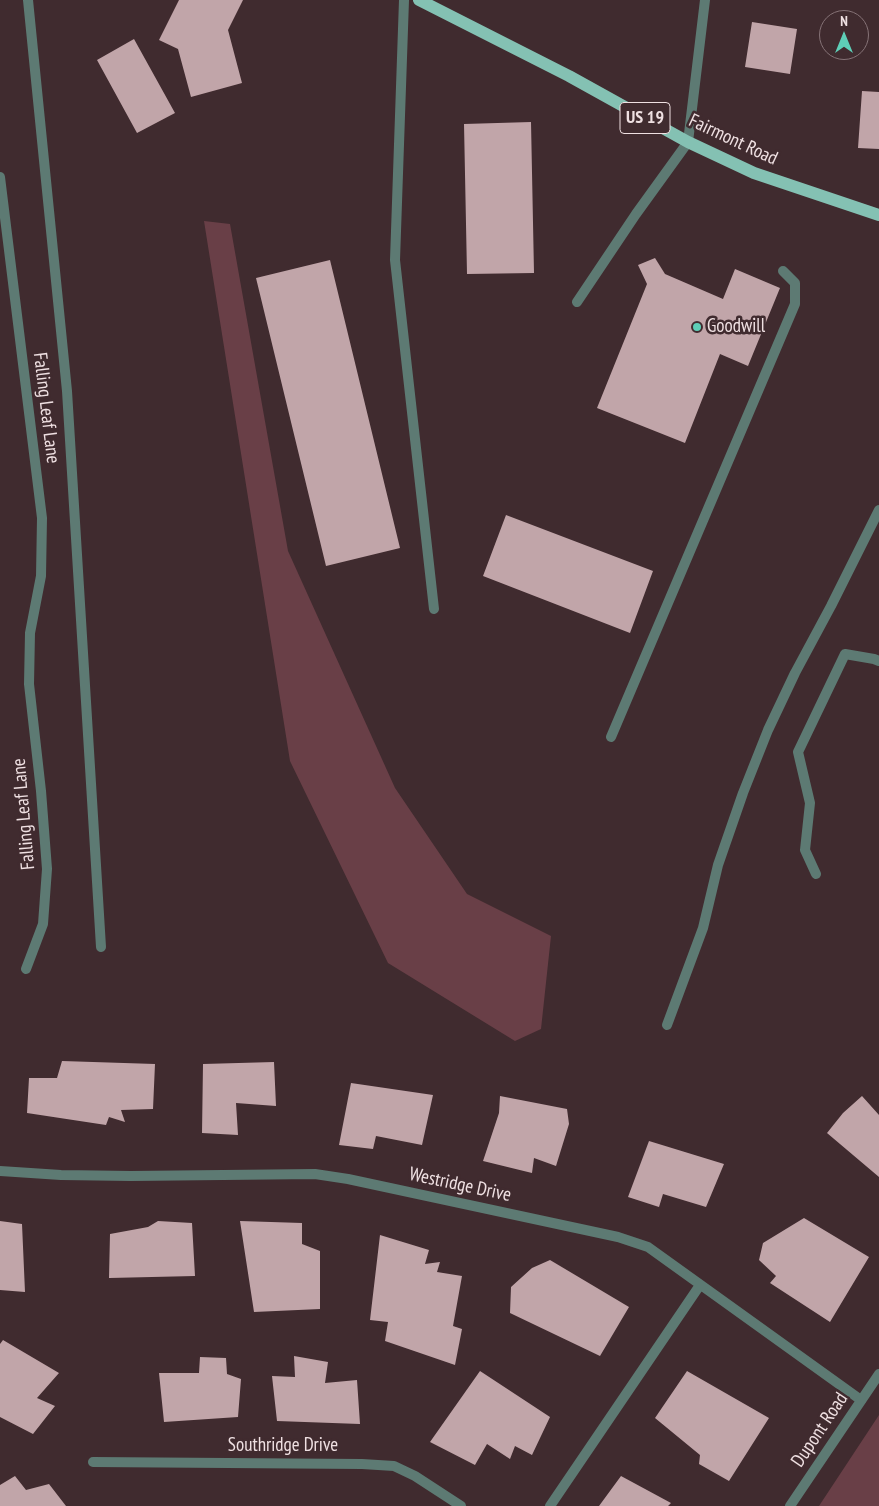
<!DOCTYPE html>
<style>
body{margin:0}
#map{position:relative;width:879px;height:1506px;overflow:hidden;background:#402b2f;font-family:"PT Sans Narrow",sans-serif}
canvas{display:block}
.north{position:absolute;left:819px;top:10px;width:50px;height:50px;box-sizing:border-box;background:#402b2f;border:1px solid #867377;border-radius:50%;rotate:0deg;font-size:14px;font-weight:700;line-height:20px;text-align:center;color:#efe0e2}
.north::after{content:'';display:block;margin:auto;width:18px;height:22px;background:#5eceb7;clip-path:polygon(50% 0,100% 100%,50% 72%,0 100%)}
</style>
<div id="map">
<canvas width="879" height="1506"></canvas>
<div class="north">N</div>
</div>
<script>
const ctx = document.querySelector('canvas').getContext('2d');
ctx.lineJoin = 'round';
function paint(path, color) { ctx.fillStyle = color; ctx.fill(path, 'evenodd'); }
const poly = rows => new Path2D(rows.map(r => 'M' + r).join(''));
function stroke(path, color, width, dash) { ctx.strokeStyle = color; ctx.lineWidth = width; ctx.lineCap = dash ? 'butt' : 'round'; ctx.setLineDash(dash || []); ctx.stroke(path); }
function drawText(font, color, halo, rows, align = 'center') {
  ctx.font = font + ' "PT Sans Narrow",sans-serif'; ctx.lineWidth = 5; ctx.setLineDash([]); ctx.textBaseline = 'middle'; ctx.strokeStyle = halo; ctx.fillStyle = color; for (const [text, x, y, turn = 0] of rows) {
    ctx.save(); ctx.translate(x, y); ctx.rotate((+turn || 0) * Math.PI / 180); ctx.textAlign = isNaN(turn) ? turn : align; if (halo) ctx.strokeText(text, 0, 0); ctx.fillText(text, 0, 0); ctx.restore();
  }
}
paint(poly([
 [204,221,230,224,288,551,395,788,467,894,551,936,541,1029,515,1041,388,963,290,761],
 [879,1415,879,1506,819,1506]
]), '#693f47');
paint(poly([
 [179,0,243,0,228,30,242,83,191,97,178,49,159,40],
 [752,22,797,29,790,74,745,67],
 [134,39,175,113,137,133,97,60],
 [862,91,879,92,879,149,858,148],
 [531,122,534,273,467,274,464,124],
 [655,258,665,274,723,299,735,269,780,288,748,366,720,354,685,443,597,408,647,284,638,265],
 [330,260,400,548,326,566,256,278],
 [506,515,653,571,630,633,483,576],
 [62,1061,155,1064,153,1109,121,1110,125,1122,109,1117,106,1125,27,1113,29,1078,57,1078],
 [274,1062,276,1106,236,1103,238,1135,202,1133,203,1064],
 [351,1083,433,1095,422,1145,376,1136,373,1149,339,1145],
 [500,1096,567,1109,569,1124,556,1166,534,1158,532,1173,483,1161,499,1113],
 [862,1096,879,1115,879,1177,827,1133,843,1113],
 [649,1141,724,1164,706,1207,663,1194,659,1207,628,1197],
 [804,1218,869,1257,830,1322,770,1283,776,1276,759,1260,763,1243],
 [0,1221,22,1224,25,1292,0,1290],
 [158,1221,192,1223,195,1276,109,1278,110,1234,148,1227],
 [240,1221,302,1223,302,1244,320,1251,320,1309,254,1312],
 [380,1235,429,1250,425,1264,440,1262,437,1272,462,1276,453,1326,462,1329,455,1365,385,1341,388,1322,370,1320],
 [550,1260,629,1307,600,1356,510,1313,511,1287,532,1268],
 [3,1340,59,1373,37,1398,55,1406,33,1434,0,1417,0,1344],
 [294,1356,328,1362,325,1383,357,1380,360,1424,277,1421,272,1376,295,1377],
 [200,1357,226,1358,227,1374,241,1379,238,1417,164,1422,159,1373,199,1373],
 [480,1371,550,1417,532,1455,515,1446,510,1459,487,1444,475,1465,430,1442],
 [687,1371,769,1418,729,1481,699,1464,700,1455,655,1418],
 [15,1476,26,1490,49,1484,66,1506,0,1506,0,1485],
 [621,1476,671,1503,668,1506,599,1506]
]), '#c1a5a9');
stroke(poly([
 [404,0,395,260,434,609],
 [577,302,636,214,688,142],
 [611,737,795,304,795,283,783,271],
 [816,874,805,850,810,803,798,752,845,654,874,659,879,661],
 [667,1025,703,928,718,865,743,793,768,730,795,673,831,606,879,510]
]), '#5d7a73', 10);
stroke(poly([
 [28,0,67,391,101,947],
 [688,142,705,0],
 [0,177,42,518,41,576,30,633,29,684,41,791,47,869,43,924,26,969],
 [0,1171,61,1175,131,1176,315,1174,348,1179,618,1237,648,1247,861,1400],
 [93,1462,362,1464,394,1466,415,1476,461,1506],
 [550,1506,700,1285]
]), '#5d7a73', 10);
stroke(poly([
 [790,1506,879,1374]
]), '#5d7a73', 10);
stroke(poly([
 [419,0,569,76,688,142,754,173,879,215]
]), '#84c1b3', 12);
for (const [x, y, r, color] of [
 [697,327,5,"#5eceb7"]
]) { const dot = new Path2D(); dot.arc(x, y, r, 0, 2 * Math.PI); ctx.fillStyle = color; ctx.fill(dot); stroke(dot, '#402b2f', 2); }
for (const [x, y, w] of [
 [645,118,50]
]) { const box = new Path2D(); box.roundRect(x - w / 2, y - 15.5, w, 31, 4); ctx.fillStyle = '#402b2f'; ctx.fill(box); stroke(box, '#efe0e2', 1); }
drawText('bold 18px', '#efe0e2', null, [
 ["US 19",645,118]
]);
drawText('19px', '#efe0e2', '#402b2f', [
 ["Fairmont Road",733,140,25],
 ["Falling Leaf Lane",46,408,83],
 ["Falling Leaf Lane",24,814,-95],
 ["Westridge Drive",460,1185,12],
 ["Dupont Road",820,1430,-56],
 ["Southridge Drive",283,1446]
]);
drawText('19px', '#efe0e2', '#402b2f', [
 ["Goodwill",707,327]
], 'left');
</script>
